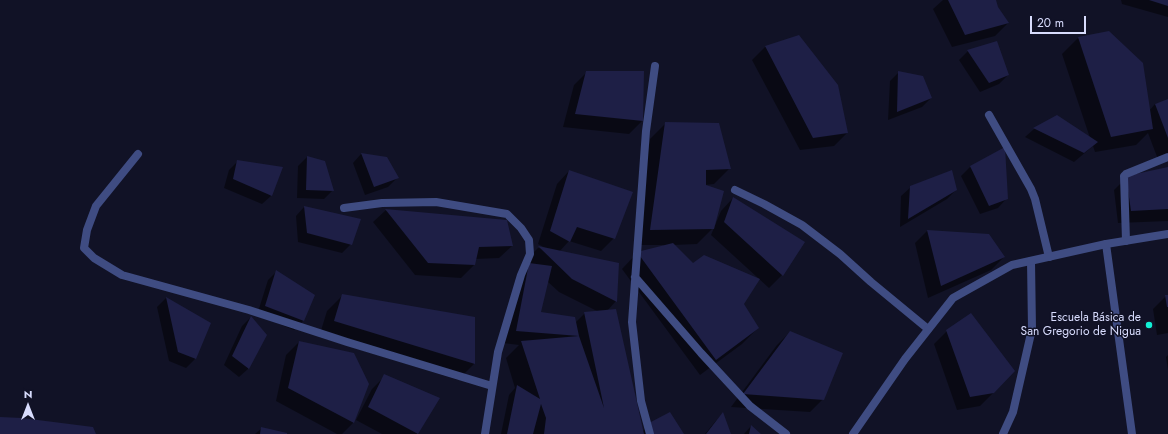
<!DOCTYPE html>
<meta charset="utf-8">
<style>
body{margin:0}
#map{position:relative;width:1168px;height:434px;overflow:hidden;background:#111226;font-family:Jost,sans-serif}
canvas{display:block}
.north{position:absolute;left:8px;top:386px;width:40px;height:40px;-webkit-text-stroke:3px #111226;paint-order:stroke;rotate:0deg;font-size:11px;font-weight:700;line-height:16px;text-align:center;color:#d8dcfd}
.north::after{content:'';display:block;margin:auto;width:14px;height:18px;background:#d8dcfd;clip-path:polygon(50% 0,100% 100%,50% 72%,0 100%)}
.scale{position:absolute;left:1030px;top:16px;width:56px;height:18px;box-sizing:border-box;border:2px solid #d8dcfd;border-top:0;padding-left:5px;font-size:12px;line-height:14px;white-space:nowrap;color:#d8dcfd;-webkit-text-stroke:3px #111226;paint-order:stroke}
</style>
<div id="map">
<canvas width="1168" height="434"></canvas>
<div class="north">N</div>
<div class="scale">20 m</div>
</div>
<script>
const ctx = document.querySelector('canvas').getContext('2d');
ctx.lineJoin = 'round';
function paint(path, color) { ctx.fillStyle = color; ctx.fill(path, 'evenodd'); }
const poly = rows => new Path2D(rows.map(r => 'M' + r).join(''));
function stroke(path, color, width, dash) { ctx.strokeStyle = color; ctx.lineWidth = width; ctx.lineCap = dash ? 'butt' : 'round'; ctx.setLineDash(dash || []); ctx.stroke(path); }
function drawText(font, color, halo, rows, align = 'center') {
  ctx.font = font + ' Jost,sans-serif'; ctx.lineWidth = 3; ctx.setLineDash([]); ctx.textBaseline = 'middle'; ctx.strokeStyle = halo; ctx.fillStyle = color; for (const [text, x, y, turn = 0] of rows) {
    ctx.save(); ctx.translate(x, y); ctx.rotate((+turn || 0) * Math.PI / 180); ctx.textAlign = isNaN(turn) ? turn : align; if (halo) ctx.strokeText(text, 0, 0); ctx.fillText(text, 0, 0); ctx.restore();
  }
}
paint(poly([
 [943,0,995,0,997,8,1008,23,995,36,952,47,933,9],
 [1121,0,1168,0,1168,17,1122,4],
 [798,37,847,133,834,146,800,150,752,60,765,47],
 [1078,38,1149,111,1155,104,1168,100,1168,156,1159,162,1148,133,1136,145,1095,152,1093,146,1074,162,1025,137,1034,129,1057,116,1090,138,1062,54],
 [968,51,1008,75,999,84,980,92,959,60],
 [587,72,643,72,642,121,629,134,563,127,574,85],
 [899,72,931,98,922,107,888,120,890,81],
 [666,123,730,168,714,184,705,185,715,226,697,244,673,245,693,264,743,304,758,328,742,344,700,375,622,269,637,253,666,245,635,245,650,139],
 [361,154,386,158,397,178,388,187,365,195,353,163],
 [307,157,333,190,324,199,297,198,298,166],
 [238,161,271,196,262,204,224,188,229,170],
 [970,167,1007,198,998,208,980,214,961,176],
 [1168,168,1168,221,1118,223,1114,190,1127,177],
 [569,171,614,238,601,251,569,241,559,252,616,301,607,311,643,431,649,424,683,434,501,434,509,395,515,388,506,358,519,345,503,343,526,260,538,248,547,249,538,244,557,184],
 [547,281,559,292,599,312,585,313,575,323,539,312],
 [911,187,956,190,947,199,900,227,901,196],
 [733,198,803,242,782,275,769,288,711,235,721,211],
 [304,207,351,244,342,253,298,242,296,216],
 [386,210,512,246,499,258,475,259,474,265,461,278,415,275,373,222],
 [927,231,1004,257,991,270,928,298,915,243],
 [277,271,303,321,294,330,257,315,268,280],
 [343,295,474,318,474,364,458,380,319,337,327,311],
 [1166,296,1168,296,1168,333,1157,335,1153,309],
 [166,298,210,323,195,359,186,368,169,361,157,307],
 [251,317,265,335,248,369,239,377,224,365,242,326],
 [947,331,994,392,980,406,957,410,934,344],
 [790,332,823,399,810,412,731,407,777,345],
 [299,342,368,384,353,423,342,434,337,434,276,401,286,355],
 [1168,355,1168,370,1166,357],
 [385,376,417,433,417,434,382,434,356,420,372,389],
 [722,414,730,434,705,434,714,423],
 [751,426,760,434,744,434],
 [262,428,284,434,255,434]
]), '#0007');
paint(poly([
 [948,0,996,0,998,7,1009,23,965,35],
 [1149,0,1168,0,1168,6],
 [1109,31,1143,63,1153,129,1111,137,1078,37],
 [799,35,838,85,848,133,813,138,765,46],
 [997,41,1009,75,989,83,967,50],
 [586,71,644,71,643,121,575,114],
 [898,71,923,76,932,98,897,112],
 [1168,99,1168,138,1155,104],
 [1057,115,1098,142,1084,153,1033,128],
 [665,122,719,123,731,169,706,170,706,185,724,191,714,229,650,230],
 [1005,147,1008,199,989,206,970,166],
 [361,153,387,157,399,178,374,187],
 [307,156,325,161,334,191,306,190],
 [237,160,283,167,272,196,233,179],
 [1168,167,1168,209,1131,211,1126,176],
 [569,170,633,192,615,239,577,227,570,242,550,231],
 [952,170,957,190,908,219,910,186],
 [733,197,805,242,783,276,724,222],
 [304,206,361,219,352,245,307,233],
 [385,209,507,220,513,246,479,247,475,265,428,263],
 [927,230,989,234,1005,257,941,286],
 [673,243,693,263,704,255,760,279,744,304,759,328,716,360,637,252],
 [538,246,619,263,617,302,572,279],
 [529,263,552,266,541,312,575,317,579,336,604,408,584,312,616,309,644,434,544,434,546,418,541,404,533,434,507,434,517,385,540,399,521,341,579,336,516,331],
 [276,270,315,295,304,321,265,306],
 [342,294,475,317,475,364,334,321],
 [1165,295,1168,295,1168,307,1167,307],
 [166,297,211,323,196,359,178,352],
 [971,313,1015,371,994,393,970,397,946,330],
 [251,316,267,335,249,369,232,356],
 [790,331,843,353,824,400,743,394],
 [299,341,354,353,369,384,354,423,288,388],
 [384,374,440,398,418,434,368,407],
 [670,412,684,434,653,434,649,423],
 [723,412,731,434,706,434],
 [0,417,22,418,93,427,96,434,0,434],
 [751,425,761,434,749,434],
 [261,427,287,433,287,434,260,434]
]), '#1e1f46');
stroke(poly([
 [989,115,1031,189,1035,199,1049,257],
 [138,154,96,206,87,230,84,248,94,258,122,275,249,310,347,342,492,386],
 [735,190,764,204,802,225,840,254,871,282,928,329],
 [344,208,382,203,436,202,507,214,521,228,529,240,530,254,521,275,498,352,485,434],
 [1126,241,1124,176,1126,174,1168,157],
 [1106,244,1132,434],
 [635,277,701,353,750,406,786,434],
 [650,434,641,401,632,322,646,131,655,66],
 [1003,434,1013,412,1032,329,1031,261]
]), '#3f4c82', 8);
stroke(poly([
 [853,434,905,359,953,298,1012,265,1106,244,1168,234]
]), '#3f4c82', 8);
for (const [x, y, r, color] of [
 [1149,325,4,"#11f0d4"]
]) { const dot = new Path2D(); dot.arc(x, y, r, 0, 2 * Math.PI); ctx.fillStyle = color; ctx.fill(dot); stroke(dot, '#111226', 1.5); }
drawText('12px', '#d8dcfd', '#111226', [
 ["Escuela Básica de",1141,318],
 ["San Gregorio de Nigua",1141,332]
], 'right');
</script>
